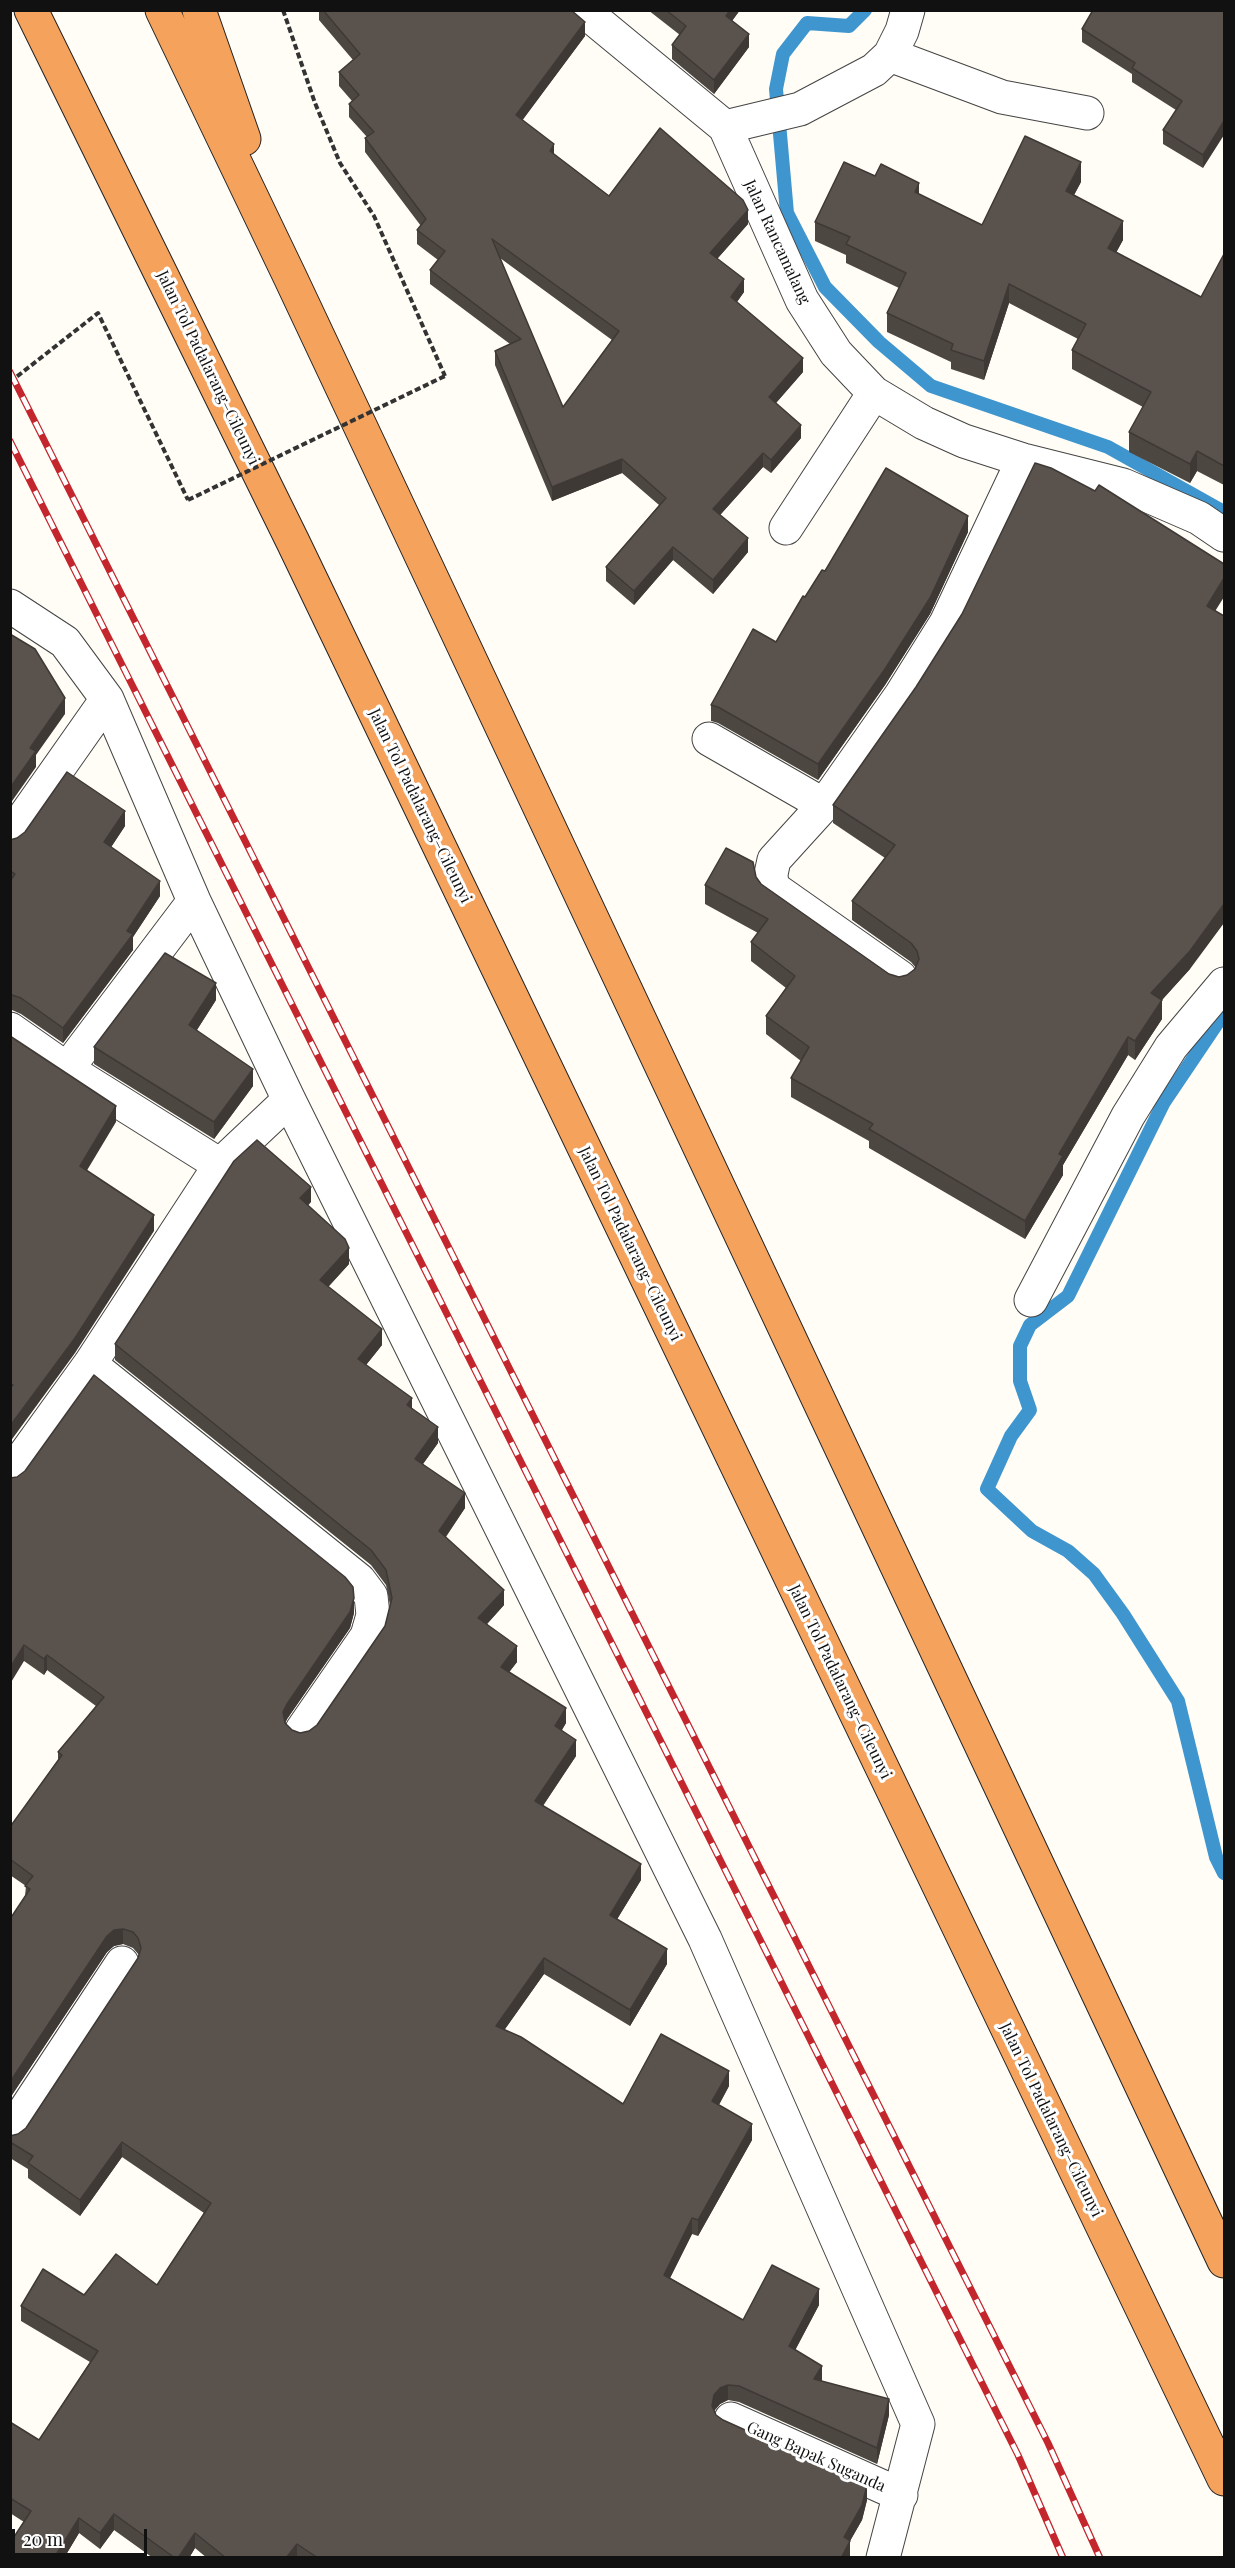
<!DOCTYPE html>
<meta charset="utf-8">
<style>
body{margin:0}
#map{position:relative;width:1235px;height:2568px;overflow:hidden;background:#fffdf5;font-family:"Playfair Display",serif}
canvas{display:block}
.frame{position:absolute;inset:0;border:12px solid #111;pointer-events:none}
.scale{position:absolute;left:12px;top:2529px;width:135px;height:27px;box-sizing:border-box;border:3px solid #111;border-top:0;padding-left:8px;font-size:18px;line-height:21px;white-space:nowrap;color:#111;-webkit-text-stroke:4px #fff;paint-order:stroke}
</style>
<div id="map">
<canvas width="1235" height="2568"></canvas>
<div class="frame"></div>
<div class="scale">20 m</div>
</div>
<script>
const ctx = document.querySelector('canvas').getContext('2d');
ctx.lineJoin = 'round';
const poly = rows => new Path2D(rows.map(r => 'M' + r).join(''));
function stroke(path, color, width, dash) { ctx.strokeStyle = color; ctx.lineWidth = width; ctx.lineCap = dash ? 'butt' : 'round'; ctx.setLineDash(dash || []); ctx.stroke(path); }
function paint(path, color) { ctx.fillStyle = color; ctx.fill(path, 'evenodd'); }
function drawText(font, color, halo, rows, align = 'center') {
  ctx.font = font + ' "Playfair Display",serif'; ctx.lineWidth = 6; ctx.setLineDash([]); ctx.textBaseline = 'middle'; ctx.strokeStyle = halo; ctx.fillStyle = color; for (const [text, x, y, turn = 0] of rows) {
    ctx.save(); ctx.translate(x, y); ctx.rotate((+turn || 0) * Math.PI / 180); ctx.textAlign = isNaN(turn) ? turn : align; if (halo) ctx.strokeText(text, 0, 0); ctx.fillText(text, 0, 0); ctx.restore();
  }
}
stroke(poly([
 [865,10,849,26,807,23,783,54,776,89,787,213,825,287,879,342,931,386,1108,447,1224,512],
 [1224,1013,1164,1102,1068,1296,1030,1325,1020,1346,1020,1381,1030,1410,1011,1436,987,1489,1032,1531,1068,1551,1094,1574,1123,1614,1178,1701,1216,1857,1224,1873]
]), '#3f96cf', 14);
const street = poly([
 [583,10,725,127,802,300,836,353,874,393,924,423,964,441,1023,460,1123,485,1199,518,1224,535],
 [890,55,1002,97,1087,113],
 [725,127,800,109,874,70,890,55,902,31,908,10],
 [786,528,874,393],
 [10,606,65,642,107,699,194,901,289,1100,705,1939,918,2424,883,2558],
 [709,739,824,805],
 [10,837,107,699],
 [900,977,772,887,771,874,774,860,824,805,901,695,946,623,1023,460],
 [10,1029,67,1069,220,1165],
 [67,1069,194,901],
 [1031,1300,1128,1116,1171,1047,1224,984],
 [90,1364,359,1580,371,1596,373,1615,367,1636,302,1730],
 [10,1475,90,1364,220,1165,289,1100],
 [10,2133,122,1963],
 [731,2419,901,2495]
]);
const highway = poly([
 [31,10,293,542,1224,2479],
 [162,10,291,279,1224,2261],
 [199,10,244,139]
]);
stroke(street, '#444', 35);
stroke(highway, '#222', 35);
stroke(poly([
 [283,10,315,103,340,163,374,216,445,376],
 [10,382,98,313,188,500]
]), '#333', 4, [6, 3]);
stroke(street, '#fff', 33);
stroke(highway, '#f5a25d', 33);
const rail = poly([
 [10,372,1048,2443,1100,2558],
 [10,441,1018,2455,1063,2558]
]);
stroke(rail, '#c4262e', 7);
stroke(rail, '#fff', 4.5, [14]);
stroke(poly([
 [188,500,445,376]
]), '#333', 4, [6, 3]);
paint(poly([
 [319,10,571,10,585,36,522,120,554,154,609,196,748,224,717,259,744,292,737,302,803,372,776,403,801,438,771,473,763,467,720,515,748,552,713,594,673,560,634,605,606,581,606,567,659,505,622,473,552,501,495,365,495,351,510,344,430,284,430,270,438,260,417,244,417,230,421,226,365,152,365,138,367,137,349,117,349,104,352,101,339,86,339,72,353,60,319,20],
 [500,258,612,340,563,407],
 [648,10,740,10,732,21,749,47,714,94,672,59,672,45,680,35],
 [1224,10,1203,168,1163,144,1163,130,1176,110,1132,82,1132,74,1082,42,1082,29],
 [875,176,919,194,982,225,1081,182,1074,195,1123,240,1116,252,1201,297,1224,254,1224,485,1197,471,1190,483,1129,452,1129,432,1143,407,1072,369,1072,350,1078,339,1009,303,984,380,951,369,951,362,887,332,887,313,899,288,846,263,846,255,815,241,815,222],
 [968,532,930,614,885,685,818,780,718,723,711,721,711,705,776,642,805,597,825,571],
 [1216,611,1190,969,1162,1000,1162,1019,1135,1060,1128,1055,1063,1165,1063,1175,1025,1239,869,1148,869,1141,791,1097,791,1078,801,1061,766,1034,766,1016,786,988,751,961,751,942,758,933,705,904,705,885,756,877,761,884,889,974,899,977,907,975,915,969,916,968,911,962,852,920,852,901,885,858,833,823,833,805],
 [125,826,111,847,160,896,133,937,133,950,63,1043,21,1014,12,1010,10,1011,10,840],
 [216,1000,197,1030,253,1086,214,1139,94,1064,94,1047],
 [311,1202,308,1205,349,1264,328,1287,382,1345,366,1365,412,1408,438,1443,423,1464,465,1508,446,1537,504,1605,487,1624,517,1662,509,1672,566,1723,562,1730,576,1756,543,1806,641,1880,617,1919,667,1964,630,2026,544,1974,504,2030,623,2104,729,2086,719,2105,752,2140,698,2236,692,2234,670,2278,743,2320,819,2305,795,2350,822,2381,889,2415,877,2464,739,2402,728,2400,720,2404,714,2411,716,2415,723,2420,867,2500,862,2520,850,2541,849,2558,207,2558,195,2548,189,2558,153,2558,114,2530,100,2549,79,2533,64,2558,10,2558,24,2522,10,2513,10,2422,39,2440,90,2362,21,2321,21,2306,84,2295,157,2285,204,2213,122,2157,80,2216,28,2178,28,2169,10,2158,10,2136,18,2134,26,2128,138,1958,139,1955,133,1948,123,1944,114,1946,107,1952,10,2098,10,1919,25,1896,26,1886,10,1875,10,1827,58,1760,58,1752,96,1706,47,1670,44,1675,24,1661,10,1478,354,1613,350,1628,287,1719,285,1723,292,1730,300,1733,309,1731,317,1725,385,1626,390,1605,386,1585,371,1565,115,1360,115,1344]
]), '#4d4742');
paint(poly([
 [730,10,740,10,726,29,726,16],
 [585,22,585,36,516,129,516,115],
 [749,34,749,47,714,94,714,80],
 [1224,121,1224,135,1203,168,1203,155],
 [554,144,554,158,550,151],
 [1081,162,1081,182,1066,210,1066,191],
 [919,183,919,202,915,192],
 [748,210,748,224,710,267,710,253],
 [1123,221,1123,240,1108,268,1108,248],
 [744,279,744,292,731,310,731,297],
 [1009,284,1009,303,984,380,984,361],
 [803,358,803,372,769,411,769,397],
 [801,425,801,438,771,473,771,460],
 [1197,451,1197,471,1190,483,1190,464],
 [763,453,763,467,713,523,713,509],
 [622,459,622,473,552,501,552,487],
 [968,516,968,532,930,614,885,685,818,780,818,764],
 [748,538,748,552,713,594,713,580],
 [673,547,673,560,634,605,634,591],
 [1224,578,1224,597,1207,624,1207,606],
 [65,698,65,714,36,755,36,767,10,804,10,788,30,748],
 [125,811,125,826,104,858,104,842],
 [160,881,160,896,133,937,133,950,63,1043,63,1028],
 [1224,904,1224,923,1190,969,1151,1012,1151,993],
 [216,983,216,1000,189,1042,189,1025],
 [1162,1000,1162,1019,1135,1060,1135,1041],
 [1128,1037,1128,1055,1063,1165,1063,1175,1025,1239,1025,1221,1059,1154],
 [253,1069,253,1086,214,1139,214,1122],
 [116,1106,116,1122,80,1182,80,1166],
 [311,1187,311,1202,300,1214,300,1198],
 [154,1215,154,1231,75,1353,10,1442,10,1426],
 [349,1248,349,1264,320,1296,320,1280],
 [382,1329,382,1345,358,1375,358,1359],
 [412,1398,412,1414,407,1405],
 [438,1427,438,1443,415,1475,415,1459],
 [465,1493,465,1508,439,1546,439,1531],
 [504,1590,504,1605,478,1634,478,1618],
 [354,1598,354,1613,350,1628,287,1719,283,1728,283,1712,287,1704],
 [24,1645,24,1661,10,1684,10,1668],
 [517,1646,517,1662,501,1683,501,1667],
 [47,1655,47,1670,44,1675,44,1659],
 [566,1708,566,1723,555,1741,555,1726],
 [576,1740,576,1756,535,1817,535,1801],
 [641,1864,641,1880,610,1931,610,1915],
 [123,1929,123,1944,114,1946,107,1952,10,2098,10,2082,107,1936,114,1930],
 [667,1949,667,1964,630,2026,630,2010],
 [544,1958,544,1974,496,2042,496,2026],
 [729,2071,729,2086,712,2117,712,2101],
 [752,2124,752,2140,698,2236,698,2220],
 [122,2142,122,2157,80,2216,80,2200],
 [692,2218,692,2234,664,2290,664,2275],
 [819,2289,819,2305,789,2362,789,2346],
 [822,2366,822,2381,814,2379],
 [728,2385,728,2400,720,2404,714,2411,712,2406,714,2395,720,2388],
 [889,2399,889,2415,877,2464,877,2448],
 [867,2485,867,2500,862,2520,850,2541,850,2556,849,2558,841,2558,844,2537],
 [114,2514,114,2530,100,2549,100,2533],
 [79,2518,79,2533,64,2558,54,2558],
 [195,2533,195,2548,189,2558,178,2558],
 [297,2544,297,2558,286,2558]
]), '#3f3936');
const building = poly([
 [323,10,571,10,585,22,516,115,554,144,550,151,609,196,660,128,743,200,748,210,710,253,744,279,731,297,803,358,769,397,801,425,771,460,763,453,713,509,748,538,713,580,673,547,634,591,606,567,666,498,622,459,552,487,495,351,521,339,430,270,445,251,417,230,426,219,365,138,374,132,349,104,359,95,339,72,360,54,323,10],
 [492,239,619,331,563,407,492,239],
 [666,10,730,10,726,16,749,34,714,80,672,45,686,26,666,10],
 [1093,10,1224,10,1224,121,1203,155,1163,130,1182,101,1132,68,1135,63,1082,29,1093,10],
 [1025,136,1081,162,1066,191,1123,221,1108,248,1201,297,1224,254,1224,466,1197,451,1190,464,1129,432,1151,392,1072,350,1086,324,1009,284,984,361,951,350,953,344,887,313,906,273,846,244,850,237,815,222,844,162,875,176,881,164,919,183,915,192,982,225,1025,136],
 [1035,463,1051,468,1095,491,1099,485,1224,564,1224,578,1207,606,1224,616,1224,904,1190,951,1151,993,1162,1000,1135,1041,1128,1037,1059,1154,1063,1156,1025,1221,869,1129,873,1124,791,1078,809,1047,766,1016,795,976,751,942,768,919,705,885,726,848,753,862,756,877,761,884,889,974,899,977,907,975,915,969,919,959,917,951,911,943,852,901,895,845,833,805,916,687,962,614,1035,463],
 [886,468,968,516,930,598,885,669,818,764,718,707,711,705,753,629,776,642,803,596,805,597,822,570,825,571,886,468],
 [10,634,35,649,65,698,30,748,36,751,10,788,10,634],
 [67,772,125,811,104,842,160,881,127,931,133,934,63,1028,21,998,12,995,10,995,10,881,15,874,10,871,10,840,17,838,25,832,67,772],
 [165,953,216,983,189,1025,253,1069,214,1122,94,1047,165,953],
 [10,1036,116,1106,80,1166,154,1215,75,1338,10,1426,10,1388,13,1385,10,1383,10,1036],
 [257,1140,311,1187,300,1198,345,1239,349,1248,320,1280,382,1329,358,1359,412,1398,407,1405,438,1427,415,1459,465,1493,439,1531,504,1590,478,1618,517,1646,501,1667,566,1708,555,1726,576,1740,535,1801,641,1864,610,1915,667,1949,630,2010,544,1958,496,2026,521,2037,623,2104,661,2034,729,2071,712,2101,752,2124,698,2220,692,2218,664,2275,743,2320,772,2265,819,2289,789,2346,822,2366,814,2379,889,2399,877,2448,739,2386,728,2385,720,2388,714,2395,712,2406,716,2415,723,2420,867,2485,862,2505,844,2537,850,2541,841,2558,318,2558,297,2544,286,2558,226,2558,195,2533,178,2558,175,2558,114,2514,100,2533,79,2518,54,2558,10,2558,10,2543,31,2511,10,2498,10,2422,39,2440,98,2351,21,2306,43,2269,84,2295,116,2254,157,2285,211,2203,122,2142,80,2200,28,2163,33,2156,10,2142,10,2136,18,2134,26,2128,138,1958,141,1948,138,1938,133,1932,123,1929,114,1930,107,1936,10,2082,10,1919,30,1889,25,1886,33,1876,10,1859,10,1827,62,1755,58,1752,104,1697,47,1655,44,1659,24,1645,10,1668,10,1478,17,1477,25,1471,94,1375,345,1577,353,1587,354,1598,350,1612,287,1704,283,1712,285,1723,292,1730,300,1733,309,1731,317,1725,385,1626,392,1598,386,1570,371,1550,115,1344,234,1161,257,1140]
]);
paint(building, '#5a524d');
stroke(building, '#3f3936', 1.5);
drawText('16px', '#111', '#fff', [
 ["Jalan Rancamalang",777,242,65],
 ["Jalan Tol Padalarang–Cileunyi",208,368,64],
 ["Jalan Tol Padalarang–Cileunyi",420,806,64],
 ["Jalan Tol Padalarang–Cileunyi",630,1244,64],
 ["Jalan Tol Padalarang–Cileunyi",840,1682,64],
 ["Jalan Tol Padalarang–Cileunyi",1051,2120,64],
 ["Gang Bapak Suganda",816,2457,24]
]);
</script>
